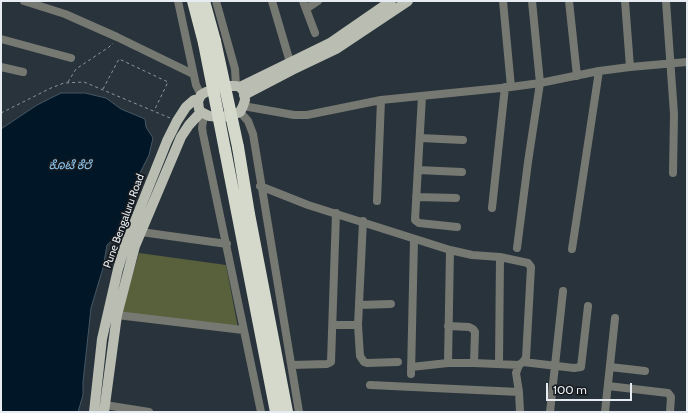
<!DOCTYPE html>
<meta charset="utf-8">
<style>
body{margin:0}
#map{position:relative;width:688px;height:413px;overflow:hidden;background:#29333b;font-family:Cabin,sans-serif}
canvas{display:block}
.frame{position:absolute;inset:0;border:2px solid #e6ecf1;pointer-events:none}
.scale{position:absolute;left:546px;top:383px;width:86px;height:18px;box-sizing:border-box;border:2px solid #e6ecf1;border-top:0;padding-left:5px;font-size:12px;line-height:14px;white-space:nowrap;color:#e6ecf1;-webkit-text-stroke:3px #161a1e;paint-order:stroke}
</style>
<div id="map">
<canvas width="688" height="413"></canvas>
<div class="frame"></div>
<div class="scale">100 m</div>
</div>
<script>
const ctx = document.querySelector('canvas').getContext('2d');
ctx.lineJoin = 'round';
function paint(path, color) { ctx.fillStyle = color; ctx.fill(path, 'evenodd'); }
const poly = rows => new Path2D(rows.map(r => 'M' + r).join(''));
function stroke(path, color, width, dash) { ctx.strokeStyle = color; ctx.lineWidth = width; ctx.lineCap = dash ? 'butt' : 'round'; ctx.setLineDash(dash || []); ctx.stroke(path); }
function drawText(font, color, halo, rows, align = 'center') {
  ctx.font = font + ' Cabin,"Noto Sans Kannada",sans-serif'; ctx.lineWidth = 3.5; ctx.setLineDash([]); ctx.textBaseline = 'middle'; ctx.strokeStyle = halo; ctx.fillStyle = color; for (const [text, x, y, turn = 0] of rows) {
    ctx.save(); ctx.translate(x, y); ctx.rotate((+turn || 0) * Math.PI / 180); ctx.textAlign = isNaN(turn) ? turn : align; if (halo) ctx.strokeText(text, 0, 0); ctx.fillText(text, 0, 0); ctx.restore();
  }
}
paint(poly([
 [139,253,226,265,238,328,121,313]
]), '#58613c');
const water = poly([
 [61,93,85,93,106,98,121,109,145,119,146,127,153,138,149,155,136,181,115,237,107,245,103,268,91,308,83,382,83,395,78,412,1,412,1,129,37,105,61,93]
]);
paint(water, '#011728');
stroke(water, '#465764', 1);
stroke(poly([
 [68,82,76,69,109,47,113,43],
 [103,89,119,59,168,82,154,111],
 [1,113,51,88,64,83,84,82,170,118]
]), '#8f979d', 1, [3, 3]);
stroke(poly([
 [24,1,65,14,117,37,193,74],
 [178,1,196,85,201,95],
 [216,1,235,69,236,86],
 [272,1,290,62],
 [303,1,315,33],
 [503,1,511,87],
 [569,1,577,76],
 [625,1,630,67],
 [666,1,674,114,673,173],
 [306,9,318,1],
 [1,39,71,58],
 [1,67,23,72],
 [422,96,415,220,419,223,457,227],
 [243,106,294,115,307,115,381,100,511,87,540,83,599,71,630,67,687,62],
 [240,112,248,121,253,134,299,412],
 [204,114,202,128,203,134,261,412],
 [420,138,463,140],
 [418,170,462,172],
 [260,186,308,205,450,250,472,255,500,257,528,263,531,267,526,358,523,362,519,365,516,373,519,392,520,412],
 [416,197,456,198],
 [377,201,381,100],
 [492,208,505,87],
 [363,221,358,325,360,356,364,362,367,363,398,362],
 [141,232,227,244],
 [517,248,528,162,540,83,532,1],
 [572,249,599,71],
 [359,305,391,304],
 [117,315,243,330],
 [333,325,358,325],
 [448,326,469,327,473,329,475,332,474,363],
 [523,362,574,368,581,367,588,306],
 [448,363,450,250],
 [499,364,500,257],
 [292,365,327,364,331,362,336,213],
 [411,367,448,363,474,363,519,365],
 [610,367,645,371],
 [411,374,414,239],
 [370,385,519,392],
 [608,386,668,393,671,397,670,412],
 [105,405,149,412],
 [550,412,563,291],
 [605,412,615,318]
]), '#767872', 8);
stroke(poly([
 [226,86,236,86,240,87,244,92,245,100,243,106,240,112,229,116,221,117,209,116,201,112,199,109,198,101,201,95,206,92,226,86],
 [240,87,330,43,391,1],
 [244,95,292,70,336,49,408,1],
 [94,412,102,339,118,269,125,246,167,141,177,121,186,107,194,100,198,99],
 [104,412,117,315,135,246,181,137,189,125,201,112]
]), '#babeb2', 10);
stroke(poly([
 [193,1,204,43],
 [204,1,215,41],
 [238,147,249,214,287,412],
 [225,150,276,412]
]), '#d5d9cb', 12);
stroke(poly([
 [215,41,238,147],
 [204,43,225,150]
]), '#d5d9cb', 12);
drawText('11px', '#e6ecf1', '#161a1e', [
 ["Pune Bengaluru Road",124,221,-70]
]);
drawText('italic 12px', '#90caf6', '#161a1e', [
 ["ಕೊಟೆ ಕೆರೆ",70,165]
]);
</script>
